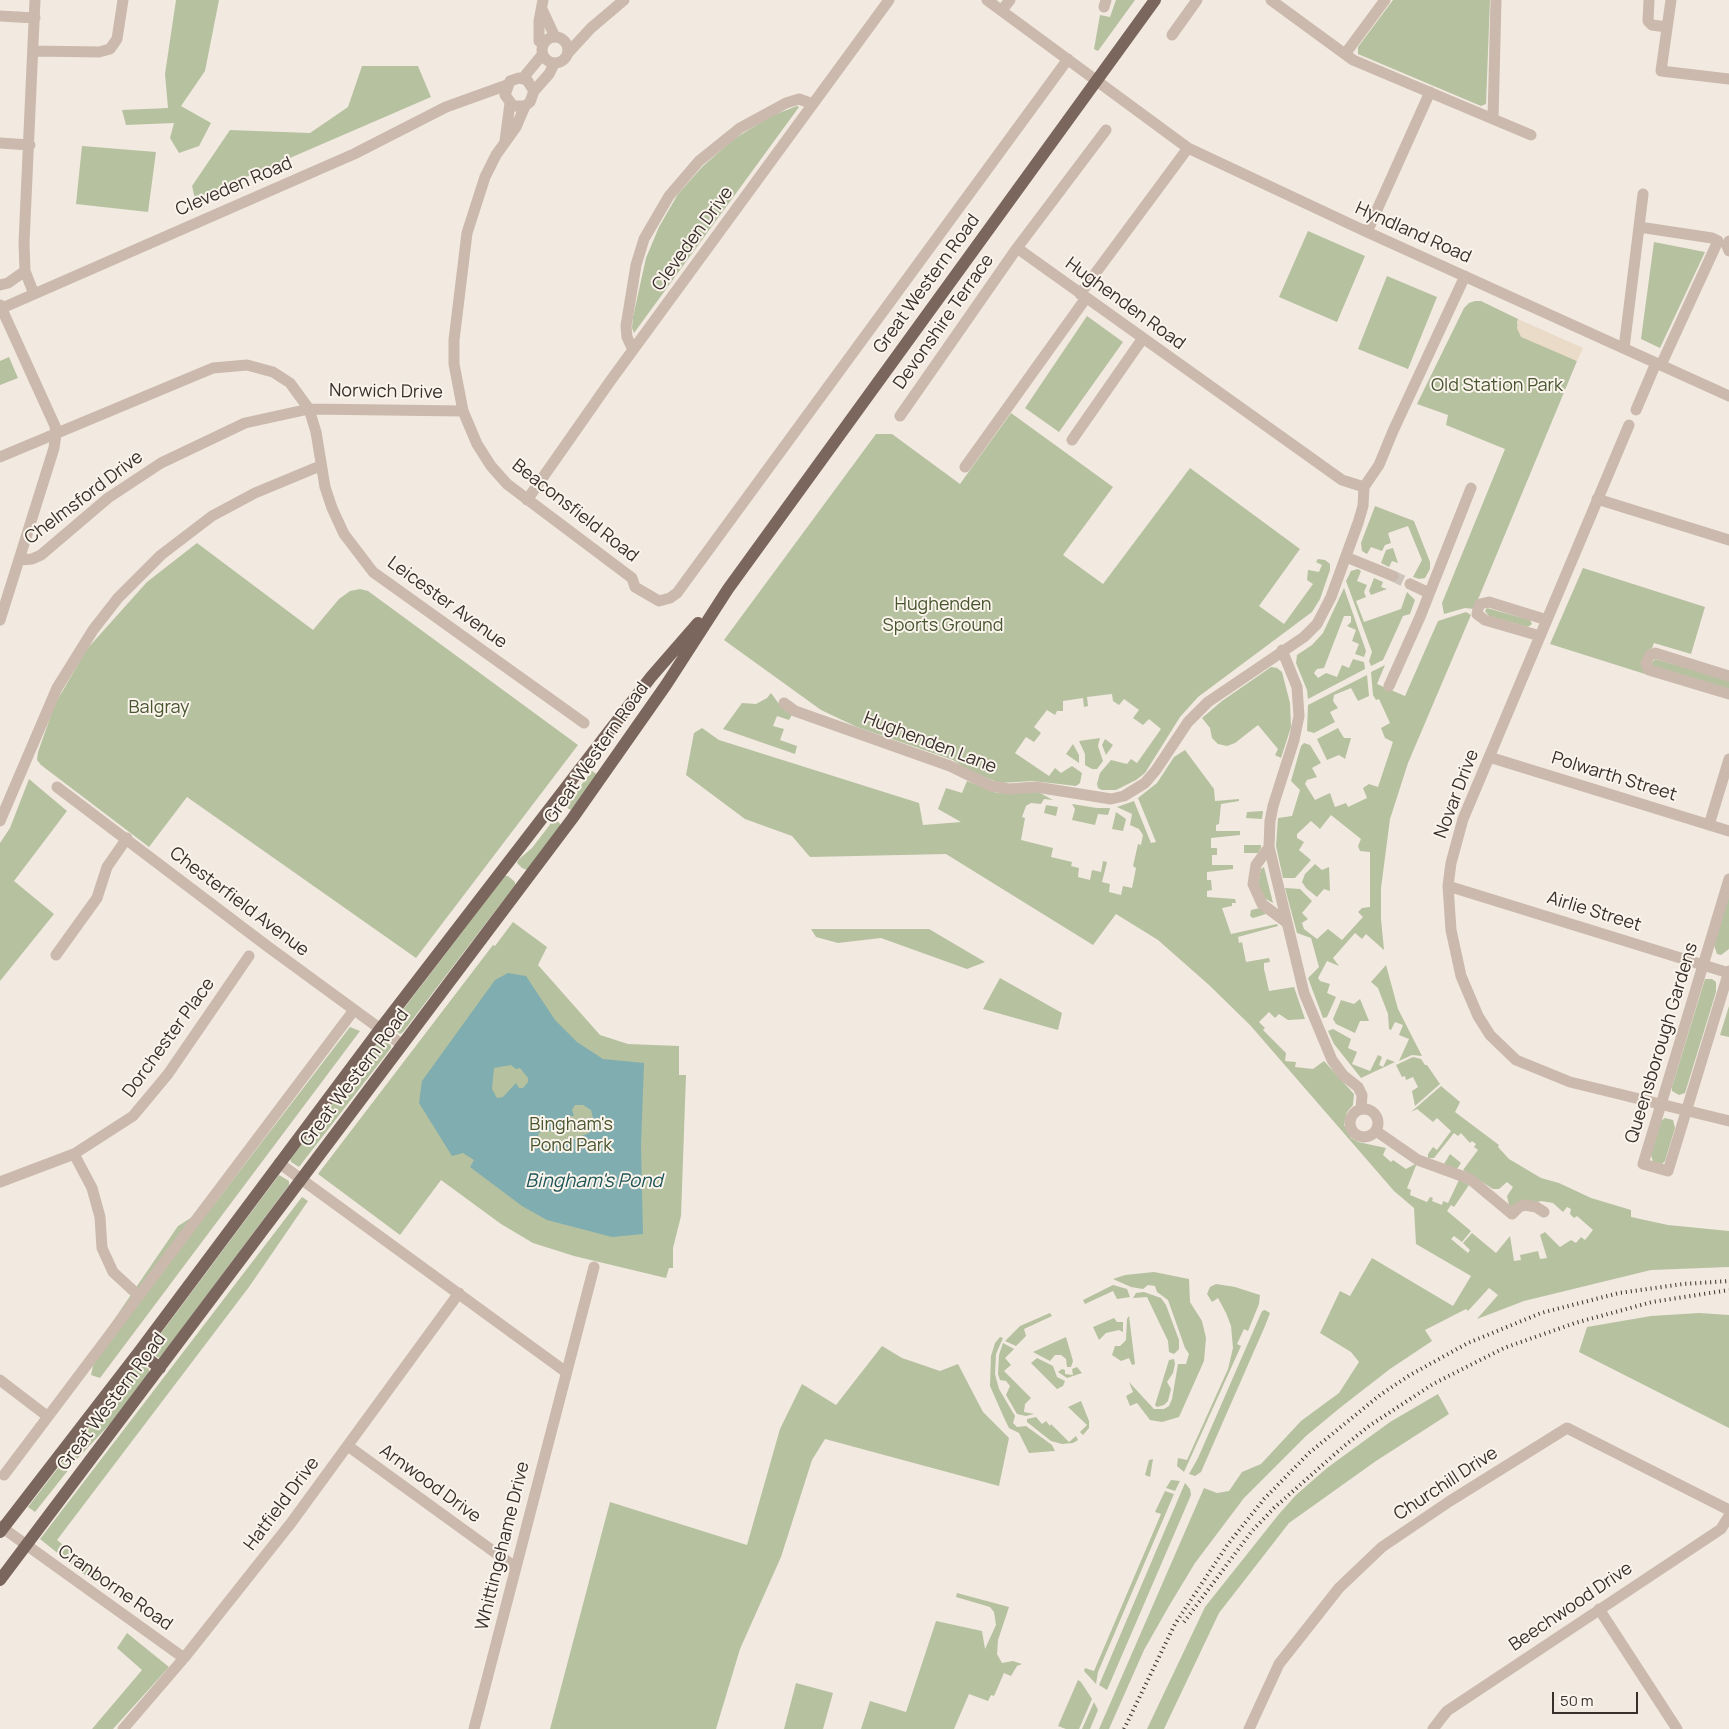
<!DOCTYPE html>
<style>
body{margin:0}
#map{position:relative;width:1729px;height:1729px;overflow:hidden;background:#f2e9e0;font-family:Manrope,sans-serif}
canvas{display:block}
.scale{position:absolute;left:1552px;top:1692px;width:86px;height:22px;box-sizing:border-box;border:2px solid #392f2b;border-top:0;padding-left:6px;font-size:15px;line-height:18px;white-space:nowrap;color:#392f2b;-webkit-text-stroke:4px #faf4ec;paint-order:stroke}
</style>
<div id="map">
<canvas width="1729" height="1729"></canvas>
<div class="scale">50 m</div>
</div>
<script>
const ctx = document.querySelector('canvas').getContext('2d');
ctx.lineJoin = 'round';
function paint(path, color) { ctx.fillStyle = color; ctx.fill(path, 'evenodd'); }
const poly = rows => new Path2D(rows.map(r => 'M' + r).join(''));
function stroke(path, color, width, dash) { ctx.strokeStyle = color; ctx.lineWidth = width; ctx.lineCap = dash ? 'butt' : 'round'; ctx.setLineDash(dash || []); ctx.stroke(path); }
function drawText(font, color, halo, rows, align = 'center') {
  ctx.font = font + ' Manrope,sans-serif'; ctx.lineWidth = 4; ctx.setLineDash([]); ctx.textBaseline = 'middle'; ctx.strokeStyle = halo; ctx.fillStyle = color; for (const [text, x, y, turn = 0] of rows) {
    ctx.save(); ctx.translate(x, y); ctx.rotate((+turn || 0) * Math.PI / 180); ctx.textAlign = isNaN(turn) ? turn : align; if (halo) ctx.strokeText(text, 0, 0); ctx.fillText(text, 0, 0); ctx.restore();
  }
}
paint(poly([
 [176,0,219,0,205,71,181,106,211,123,199,146,179,153,170,138,174,123,126,125,122,110,168,108,165,74],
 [1116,0,1135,0,1098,51,1094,49,1100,15,1110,17],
 [1393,0,1490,0,1486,104,1481,106,1358,54,1358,47],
 [362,66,418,66,431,97,195,199,192,186,230,130,310,133,348,107],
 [797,106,799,107,634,333,632,328,633,317,646,258,659,227,678,194,703,166,734,139,771,116],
 [82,146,156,152,148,212,76,204],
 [1308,231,1365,256,1337,322,1279,297],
 [1654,242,1705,252,1660,348,1641,339],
 [1387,276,1437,297,1408,369,1358,349],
 [1475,301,1481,301,1518,319,1517,323,1538,343,1577,361,1474,609,1465,608,1444,614,1442,603,1505,449,1446,425,1448,415,1417,404,1464,308,1469,303],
 [1087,316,1123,342,1059,432,1025,408],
 [9,357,18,378,0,385,0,361],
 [1011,413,1113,487,1063,555,1103,584,1190,468,1300,549,1259,606,1284,624,1313,584,1307,580,1308,570,1319,572,1322,565,1316,562,1318,559,1325,560,1330,564,1330,570,1320,599,1312,612,1198,697,1180,717,1145,773,1136,780,1116,790,1102,790,1098,788,1097,784,1100,773,1111,760,1127,764,1131,759,1137,763,1161,729,1149,719,1143,725,1133,718,1139,710,1124,699,1119,705,1113,701,1112,694,1087,697,1088,706,1084,707,1083,698,1063,701,1063,711,1057,711,1055,715,1047,710,1034,727,1041,733,1034,742,1026,737,1015,753,1049,776,1055,768,1061,773,1072,766,1082,773,1080,783,1076,786,1033,781,1000,783,970,772,953,760,857,727,821,710,724,640,876,434,892,434,960,484],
 [1375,506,1414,521,1430,562,1430,569,1425,578,1419,579,1413,577,1422,560,1408,526,1388,533,1391,543,1385,545,1382,551,1371,547,1367,554,1362,551,1361,543],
 [197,543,313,630,339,599,350,591,360,589,368,591,578,745,416,958,187,797,149,847,41,765,37,760,38,752,55,704,87,649,147,582],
 [1393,548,1398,563,1392,561,1389,567,1381,563,1386,550],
 [1583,568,1705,607,1691,654,1654,643,1652,648,1647,651,1645,674,1550,644],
 [1358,569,1361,571,1357,581,1367,585,1364,592,1366,597,1356,601,1364,622,1401,609,1407,592,1415,600,1410,614,1403,616,1383,660,1371,666,1369,661,1372,652,1346,581,1351,571],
 [1374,578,1383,582,1381,587,1387,589,1371,595,1369,591],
 [1344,588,1366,651,1364,657,1355,654,1359,644,1352,641,1356,630,1347,626,1351,622,1351,616,1344,616,1324,668,1317,669,1314,673,1318,678,1326,673,1337,677,1342,665,1349,668,1353,659,1364,662,1365,669,1308,699,1307,690,1296,663,1297,655,1312,645,1323,633],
 [1487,608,1530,620,1532,624,1528,627,1489,616,1485,611],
 [1466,612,1471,615,1408,763,1390,819,1381,888,1381,919,1384,950,1366,934,1362,939,1355,933,1333,958,1339,966,1327,961,1318,978,1320,981,1330,984,1327,993,1336,997,1327,1017,1323,1018,1308,978,1319,967,1311,938,1297,933,1285,888,1300,889,1312,901,1302,913,1308,919,1302,923,1304,929,1317,939,1328,929,1342,940,1363,917,1358,912,1362,908,1370,907,1370,852,1360,851,1358,846,1361,839,1331,815,1320,829,1311,821,1297,834,1297,838,1304,842,1299,850,1311,860,1295,878,1283,878,1276,846,1278,818,1292,816,1300,790,1291,781,1301,746,1304,743,1310,745,1321,763,1312,768,1317,777,1307,780,1305,784,1315,800,1330,793,1335,807,1346,803,1348,807,1367,798,1363,788,1369,784,1378,787,1393,742,1385,738,1381,728,1390,723,1379,699,1376,700,1373,695,1371,672,1385,665,1377,684,1405,696,1438,621],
 [1655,659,1729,680,1729,689,1653,666,1652,663],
 [1271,667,1277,668,1282,672,1290,703,1291,727,1281,758,1275,755,1278,749,1258,725,1235,743,1227,746,1218,744,1212,738,1210,728,1202,718,1222,701],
 [1367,675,1369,696,1358,701,1351,688,1334,695,1333,701,1338,708,1330,712,1335,722,1314,733,1307,731,1308,705],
 [771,693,779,704,792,715,789,720,777,716,773,726,784,729,780,740,797,746,795,754,723,729,742,703,756,704,767,698],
 [702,728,719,740,919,803,923,825,961,822,938,809,946,788,962,793,967,781,997,793,1032,791,1040,793,1053,800,1044,799,1041,804,1031,803,1026,806,1022,817,1025,818,1021,840,1053,848,1051,857,1072,862,1071,866,1079,868,1078,877,1090,880,1092,870,1101,872,1103,861,1107,862,1102,882,1110,884,1109,892,1121,895,1123,886,1132,888,1136,868,1133,866,1138,844,1141,845,1143,835,1139,829,1130,825,1132,814,1117,807,1134,801,1151,843,1156,842,1138,798,1157,783,1174,757,1185,750,1214,789,1215,801,1239,799,1239,801,1221,804,1219,824,1216,825,1216,831,1240,831,1240,835,1211,838,1211,848,1217,848,1217,855,1212,855,1212,865,1233,865,1233,869,1207,872,1207,880,1211,880,1212,890,1207,891,1207,897,1235,899,1236,903,1232,903,1232,906,1222,908,1231,934,1277,924,1278,926,1238,937,1239,943,1242,942,1246,962,1269,958,1270,962,1264,963,1264,969,1269,991,1294,987,1305,1019,1288,1020,1279,1014,1275,1018,1269,1012,1259,1022,1265,1028,1263,1030,1286,1053,1285,1061,1296,1062,1295,1067,1313,1069,1324,1061,1354,1094,1353,1105,1347,1112,1344,1125,1351,1138,1358,1142,1386,1148,1383,1155,1391,1162,1393,1160,1406,1169,1417,1163,1407,1188,1411,1190,1410,1195,1427,1202,1430,1197,1433,1198,1432,1201,1442,1205,1443,1201,1448,1203,1459,1180,1469,1185,1454,1207,1451,1205,1447,1211,1471,1231,1462,1242,1454,1236,1451,1239,1468,1253,1470,1250,1463,1243,1472,1233,1496,1253,1510,1236,1514,1261,1521,1260,1520,1255,1538,1251,1540,1259,1547,1258,1540,1235,1545,1232,1560,1247,1571,1240,1576,1243,1581,1237,1585,1240,1593,1230,1577,1216,1574,1218,1570,1214,1571,1209,1567,1207,1563,1212,1553,1203,1541,1201,1513,1209,1509,1205,1507,1196,1513,1187,1507,1182,1499,1189,1493,1189,1463,1170,1478,1150,1474,1147,1476,1144,1472,1141,1470,1143,1461,1133,1458,1136,1454,1133,1434,1158,1428,1158,1428,1154,1433,1147,1437,1150,1451,1131,1437,1118,1433,1122,1417,1109,1411,1112,1441,1086,1460,1102,1455,1112,1499,1145,1498,1147,1509,1159,1541,1178,1559,1183,1591,1198,1631,1210,1631,1217,1668,1225,1729,1231,1729,1267,1651,1270,1524,1301,1477,1319,1498,1295,1489,1288,1468,1311,1466,1309,1425,1330,1432,1341,1390,1369,1341,1407,1306,1436,1244,1498,1195,1563,1169,1606,1144,1650,1109,1729,1099,1729,1204,1488,1217,1493,1229,1491,1242,1472,1261,1464,1301,1421,1339,1393,1359,1362,1351,1352,1320,1333,1340,1291,1350,1296,1372,1258,1453,1306,1471,1276,1416,1244,1414,1208,1394,1191,1250,1025,1209,985,1158,940,1116,914,1093,945,946,854,810,857,792,836,745,819,686,775,694,733],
 [1338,728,1344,738,1351,738,1345,759,1339,755,1327,760,1317,739],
 [1100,738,1098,746,1103,761,1097,769,1092,769,1085,765,1085,754,1079,741],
 [1105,739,1113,745,1106,755,1102,745],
 [1073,744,1079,755,1079,763,1066,754],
 [592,771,598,775,571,810,569,809,565,806],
 [29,779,67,811,14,881,54,914,0,981,0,843,10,828],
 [1072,804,1097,808,1110,808,1108,815,1098,814,1095,825,1072,820,1075,809],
 [1046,805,1058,807,1056,816,1044,813],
 [1263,811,1262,819,1246,818,1247,812],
 [1116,812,1126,819,1123,831,1112,829],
 [555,818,561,825,527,870,522,868,517,863,518,860,532,848],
 [1244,845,1261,845,1261,848,1258,853,1244,853],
 [1315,864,1322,870,1329,867,1330,891,1324,889,1317,897,1306,888,1302,882,1305,874],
 [1264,867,1273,903,1264,898,1258,885,1261,869],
 [505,876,508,876,515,882,515,885,403,1032,400,1034,391,1027,392,1024],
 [1729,896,1729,949,1721,955,1717,954,1714,945],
 [1260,908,1266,914,1253,918,1250,916,1251,910],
 [513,922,547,947,538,965,600,1035,628,1044,679,1046,679,1075,686,1075,681,1216,673,1248,673,1268,669,1268,666,1278,574,1256,533,1243,501,1224,441,1180,400,1235,318,1174,493,945,495,946],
 [811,929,929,929,985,962,967,969,881,938,838,943,816,937],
 [1386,965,1398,1009,1422,1056,1412,1055,1399,1061,1409,1039,1399,1035,1403,1025,1395,1022,1391,1030,1389,1029,1388,1014,1378,988,1371,982],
 [1000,978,1062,1013,1058,1030,983,1009],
 [1705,979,1712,979,1716,982,1716,992,1685,1093,1679,1095,1672,1091,1672,1087],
 [1360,999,1369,1021,1360,1021,1355,1033,1336,1024,1333,1019,1341,1000,1354,1004],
 [1729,1006,1729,1037,1720,1035],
 [350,1027,360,1031,100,1378,91,1375,98,1343,178,1226,216,1202],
 [1333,1029,1351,1039,1348,1048,1357,1052,1352,1064,1370,1071,1378,1055,1382,1057,1379,1065,1383,1067,1387,1059,1395,1062,1361,1078,1334,1044,1328,1031],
 [379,1039,391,1045,391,1048,299,1167,291,1162,290,1158],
 [1413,1057,1421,1059,1425,1065,1427,1065,1440,1084,1415,1106,1412,1091,1418,1087,1413,1077,1406,1080,1405,1076,1402,1077,1396,1065],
 [1665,1118,1673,1120,1675,1128,1665,1161,1662,1164,1653,1162,1651,1155,1661,1121],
 [1450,1154,1461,1163,1457,1169,1444,1164],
 [279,1175,289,1181,289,1185,160,1358,157,1357,150,1348],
 [302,1197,308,1201,249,1287,57,1540,101,1575,95,1583,40,1539],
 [1154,1272,1189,1279,1190,1302,1202,1321,1206,1338,1204,1361,1179,1417,1162,1422,1150,1420,1137,1403,1130,1406,1126,1396,1133,1392,1129,1382,1154,1409,1164,1409,1169,1406,1172,1399,1178,1364,1186,1364,1189,1354,1185,1348,1168,1300,1157,1292,1155,1286,1148,1285,1143,1289,1131,1287,1113,1279,1125,1275],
 [1216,1284,1235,1287,1260,1295,1259,1304,1248,1331,1244,1329,1237,1344,1241,1346,1184,1472,1177,1466,1178,1458,1187,1460,1228,1369,1233,1348,1231,1326,1226,1313,1218,1298,1212,1302,1207,1294,1210,1287],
 [1113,1285,1127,1289,1130,1297,1117,1299,1113,1291,1085,1304,1083,1300],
 [1144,1292,1161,1298,1166,1305,1179,1340,1179,1349,1174,1354,1169,1352,1168,1341,1147,1297,1133,1298,1136,1293],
 [1265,1310,1270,1313,1265,1326,1201,1472,1195,1476,1189,1474,1198,1458,1262,1311],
 [1050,1313,1052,1316,1024,1329,1026,1336,1016,1346,1005,1341,1020,1326],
 [1699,1313,1729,1315,1729,1428,1579,1352,1587,1327,1651,1316],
 [1129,1316,1135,1364,1132,1365,1129,1358,1121,1361,1112,1355,1115,1346,1120,1346,1126,1340,1127,1319],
 [1114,1318,1117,1322,1123,1322,1123,1332,1119,1330,1106,1333,1099,1340,1093,1327],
 [1000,1337,1003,1338,996,1354,995,1374,999,1389,1015,1416,1013,1423,1017,1427,1026,1426,1052,1445,1055,1451,1029,1453,1019,1433,1009,1428,1005,1420,990,1386,991,1356,995,1343],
 [1066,1337,1073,1361,1071,1367,1067,1367,1066,1359,1061,1355,1055,1355,1050,1361,1033,1352],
 [1003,1343,1014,1349,1005,1358,1011,1365,1004,1371,1031,1398,1025,1404,1024,1412,1034,1414,1026,1416,1017,1414,1006,1395,1010,1386,1006,1381,1000,1380,998,1374,999,1355],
 [882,1346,902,1358,940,1371,958,1364,983,1412,1009,1438,999,1486,825,1439,812,1460,781,1557,740,1649,716,1729,550,1729,610,1502,747,1545,780,1429,802,1384,836,1405],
 [1037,1358,1053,1366,1057,1377,1065,1381,1063,1386,1057,1389,1031,1363],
 [1174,1359,1175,1364,1173,1373,1167,1382,1171,1389,1168,1401,1164,1405,1157,1407,1155,1405,1169,1360],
 [139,1363,149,1369,149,1373,110,1424,77,1459,35,1512,28,1507],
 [1077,1367,1082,1373,1067,1378,1058,1372,1062,1369,1065,1370,1065,1374,1073,1375,1072,1369],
 [1438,1394,1449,1414,1376,1461,1289,1523,1219,1613,1164,1729,1147,1729,1205,1607,1279,1514,1296,1495,1327,1468,1390,1422],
 [1081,1401,1089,1421,1089,1428,1083,1435,1080,1432,1087,1425,1068,1407],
 [1036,1417,1042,1424,1046,1421,1050,1426,1051,1424,1069,1442,1076,1436,1078,1440,1073,1443,1062,1444,1051,1441,1027,1422,1027,1419],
 [1153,1459,1150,1477,1145,1475,1149,1460],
 [1171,1480,1180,1481,1175,1491,1166,1488],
 [1185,1483,1190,1489,1191,1495,1107,1690,1099,1685],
 [1165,1491,1174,1494,1098,1672,1096,1684,1084,1671,1085,1668,1094,1671,1161,1514,1155,1512],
 [957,1593,1009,1607,998,1640,997,1654,1002,1663,1013,1661,1022,1664,1017,1666,1011,1676,1004,1673,994,1696,991,1695,988,1701,969,1694,954,1729,861,1729,870,1701,906,1712,936,1621,982,1631,985,1649,996,1625,994,1612,990,1607,956,1597],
 [127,1633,169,1667,113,1729,92,1729,142,1670,117,1648],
 [1078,1680,1081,1682,1092,1699,1079,1729,1066,1729,1058,1726],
 [796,1683,833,1693,823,1729,784,1729],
 [1094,1702,1098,1710,1090,1729,1082,1729]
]), '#b6c1a0');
paint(poly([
 [1518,319,1583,348,1577,361,1521,337,1517,328]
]), '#eadac8');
paint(poly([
 [508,973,526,976,555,1020,577,1042,603,1059,644,1063,641,1145,643,1234,612,1237,547,1220,522,1206,470,1167,474,1160,463,1153,452,1156,419,1103,422,1081,495,980],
 [511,1065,516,1069,520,1068,528,1078,528,1082,523,1088,519,1088,516,1083,503,1097,497,1098,492,1089,494,1068],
 [575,1105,583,1105,591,1110,594,1122,589,1133,557,1146,541,1146,538,1134,543,1130,552,1131,555,1124,562,1127,565,1124,564,1121,567,1116,574,1116,572,1110]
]), '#80adaf');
stroke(poly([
 [1393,576,1410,584]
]), '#cdc4bc', 11, [11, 5.5]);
stroke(poly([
 [987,0,1188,148,1367,232,1729,396],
 [1271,0,1353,60,1531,135],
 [1649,0,1648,21,1652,25,1667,27],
 [1671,0,1661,71,1729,79],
 [1104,7,1106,0],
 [542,9,555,37],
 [1002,10,1010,0],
 [0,16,35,18],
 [1172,35,1197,0],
 '542 50a13 13 0 1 1 26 0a13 13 0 1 1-26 0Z',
 [543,43,539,41,539,21,543,0],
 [33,51,99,52,110,49,117,39,123,0],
 [568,53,591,28,624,0],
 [1345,54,1385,0],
 [523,78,542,55],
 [534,91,527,80,519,78,510,81,505,95,513,106,525,106,530,102,534,91,549,74,554,64],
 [525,106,516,127,496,155,485,177,467,233,454,340,454,364,463,411,477,444,491,466,507,484,632,578,635,587,659,601,670,598,677,593,1068,59],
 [1493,119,1496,0],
 [505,141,510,103],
 [0,143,30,145],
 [1639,227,1643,194],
 [1367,232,1430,92],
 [1729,241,1727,246,1729,251],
 [1017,248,1342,480,1364,487],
 [0,285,8,283,25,271],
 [34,294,25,271,24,243,35,0],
 [1080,294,1188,148],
 [0,305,55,426,56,434,54,448,0,620],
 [0,309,354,154,446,107,507,85],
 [1624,348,1639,227,1712,238,1718,241,1661,365],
 [633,350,627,337,626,326,636,265,644,239,669,196,699,161,740,128,786,103,799,99,813,104],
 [1636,410,1656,363],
 [900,416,1017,248,1106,130],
 [1629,425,1463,819,1451,863,1448,886,1451,930,1461,976,1478,1016,1490,1035,1516,1060,1570,1082,1729,1121],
 [1072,440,1143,338],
 [0,457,213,368,247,365,273,372,290,383,309,409,316,432,325,487,332,508,344,534,373,572,584,723],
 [965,467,1086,298],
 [1364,487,1379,465,1393,431,1465,276],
 [1597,499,1729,540],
 [527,500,611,380,889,0],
 [1346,557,1393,576],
 [20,560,32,559,41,555,108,498,161,463,245,423,309,409,463,411],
 [1410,584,1429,593],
 [1540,636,1485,620,1477,614,1478,609,1480,604,1489,602,1547,620],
 [1282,650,1297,687,1299,716,1294,740,1273,806,1270,821,1269,847,1304,993,1332,1060,1343,1075,1358,1087,1362,1095,1361,1109],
 [1729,676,1655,653,1650,655,1646,663,1649,670,1729,694],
 [1389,686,1420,617,1471,488],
 [784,703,795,711,950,766,991,786,1009,789,1036,787,1111,799,1124,796,1145,783,1156,770,1188,722,1208,702,1304,637,1317,624,1331,597,1358,523,1363,506,1364,487],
 [1489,757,1729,831],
 [57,787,267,946,401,1044],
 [0,821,57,688,93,630,118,598,161,555,212,516,255,493,320,466],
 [1709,825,1729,759],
 [1269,847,1256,865,1253,884,1262,904,1286,922],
 [1729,879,1643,1164,1668,1171,1729,971],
 [1448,886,1729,973],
 [56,955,97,898,107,867,127,838],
 '1350 1123a14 14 0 1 1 28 0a14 14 0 1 1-28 0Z',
 [1376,1131,1418,1160,1470,1179,1512,1214,1519,1207,1525,1205,1536,1207,1544,1212],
 [74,1154,92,1188,100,1217,102,1248,113,1272,139,1296],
 [279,1163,566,1372],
 [0,1182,74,1154,133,1116,168,1074,249,956],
 [0,1380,47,1416],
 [348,1446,515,1567],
 [4,1475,354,1010],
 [0,1526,184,1658],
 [1599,1609,1677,1729],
 [123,1729,184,1658,291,1523,459,1293],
 [474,1729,594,1267],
 [1249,1729,1279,1664,1339,1588,1382,1547,1450,1501,1567,1428,1729,1510],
 [1433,1729,1447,1711,1721,1529,1729,1516]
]), '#cab9ac', 11);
stroke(poly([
 [139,1352,160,1368],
 [0,1532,139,1352,380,1029,607,734,651,677,698,623],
 [0,1580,572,819,666,685,728,589,1155,0]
]), '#7a665c', 12);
stroke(poly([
 [1184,1622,1252,1531,1274,1508,1344,1446,1369,1426,1433,1384,1504,1348,1575,1323,1652,1302,1729,1290],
 [1124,1729,1175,1624,1228,1544,1264,1499,1309,1453,1380,1395,1410,1375,1468,1343,1541,1313,1619,1293,1683,1284,1729,1281]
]), '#392f2b', 4, [1, 4]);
drawText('18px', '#392f2b', '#faf4ec', [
 ["Cleveden Road",234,187,-23],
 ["Hyndland Road",1413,233,24],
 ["Cleveden Drive",693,239,-54],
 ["Great Western Road",927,284,-54],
 ["Hughenden Road",1125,304,36],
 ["Devonshire Terrace",944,322,-55],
 ["Norwich Drive",386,392,1],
 ["Chelmsford Drive",84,498,-37],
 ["Beaconsfield Road",575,511,38],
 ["Leicester Avenue",447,603,36],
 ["Hughenden Lane",930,743,21],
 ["Great Western Road",597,753,-55],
 ["Polwarth Street",1614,777,17],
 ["Novar Drive",1457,794,-69],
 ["Chesterfield Avenue",239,902,37],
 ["Airlie Street",1594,912,17],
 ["Dorchester Place",169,1038,-54],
 ["Queensborough Gardens",1662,1043,-73],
 ["Great Western Road",355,1078,-53],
 ["Great Western Road",112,1402,-53],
 ["Arnwood Drive",430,1484,36],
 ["Churchill Drive",1446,1484,-33],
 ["Hatfield Drive",282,1504,-53],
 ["Whittingehame Drive",503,1546,-76],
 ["Cranborne Road",115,1588,35],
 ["Beechwood Drive",1571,1607,-34]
]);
drawText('18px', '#48562f', '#faf4ec', [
 ["Old Station Park",1497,386],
 ["Hughenden",943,605],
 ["Sports Ground",943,626],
 ["Balgray",159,708],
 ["Bingham's",571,1125],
 ["Pond Park",571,1146]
]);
drawText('italic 19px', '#215659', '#faf4ec', [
 ["Bingham's Pond",594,1182]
]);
</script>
